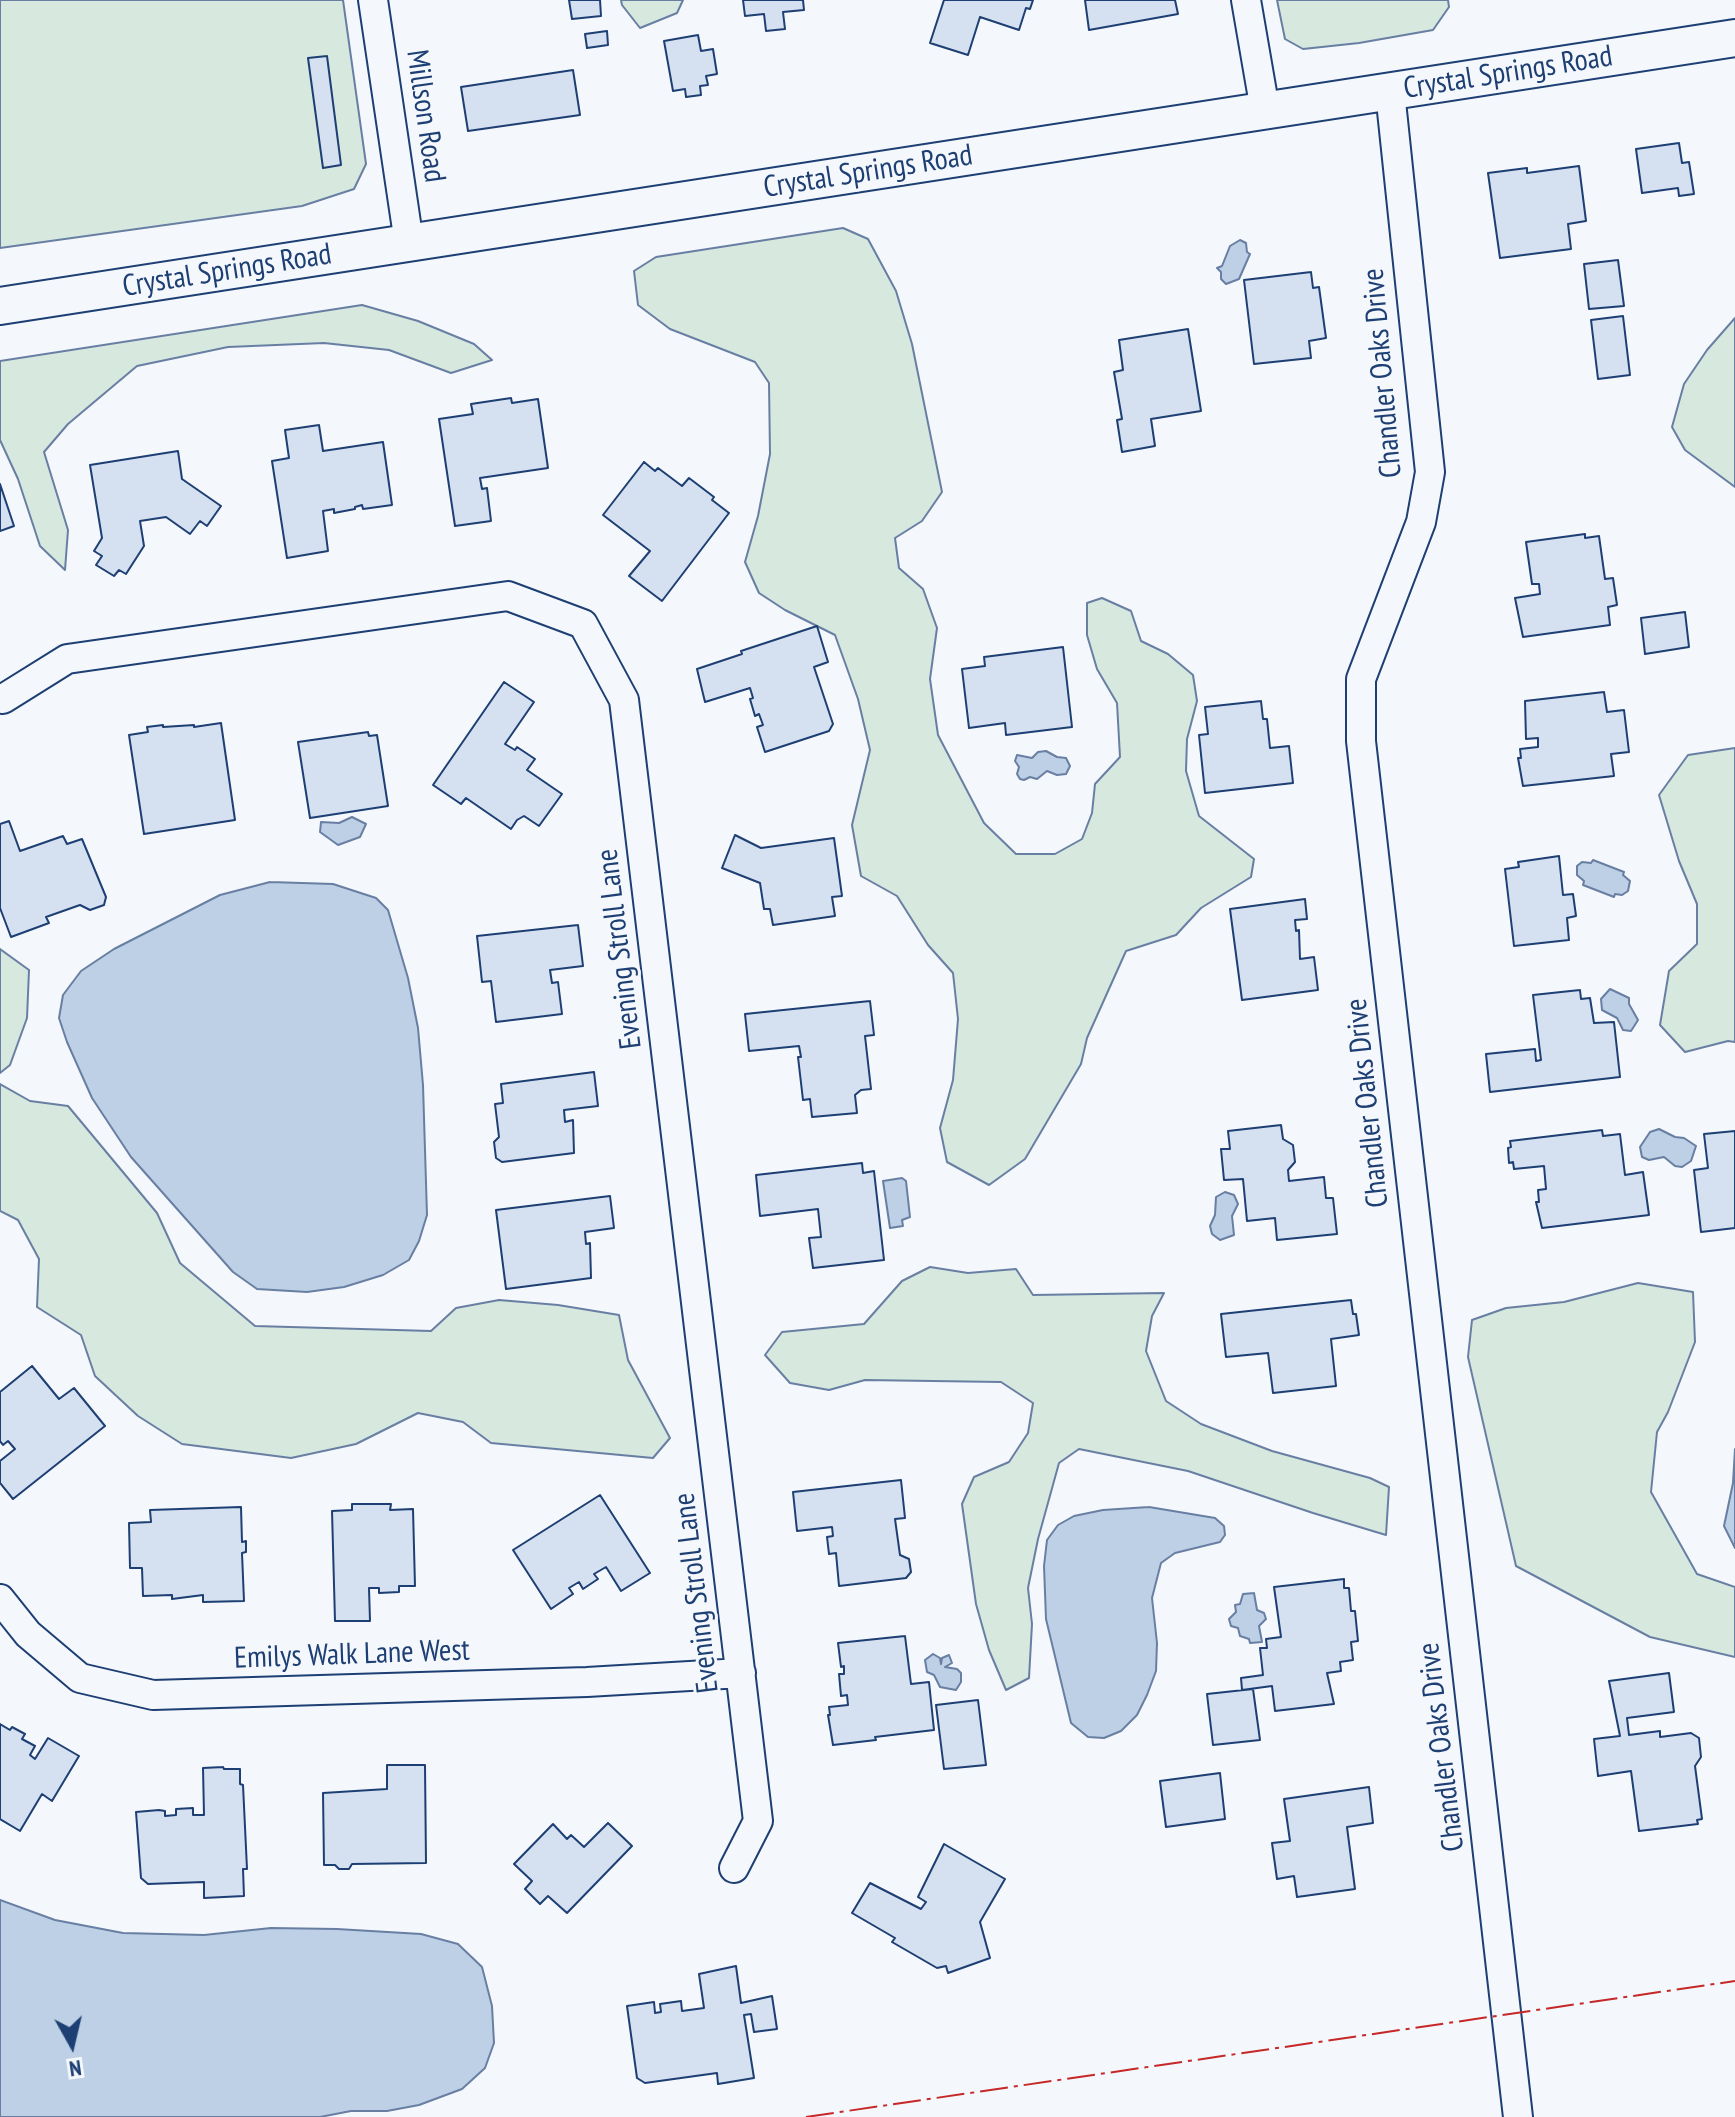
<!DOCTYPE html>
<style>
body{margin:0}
#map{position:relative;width:1735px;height:2117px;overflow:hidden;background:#f4f7fb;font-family:"PT Sans Narrow",sans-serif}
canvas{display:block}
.north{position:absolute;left:32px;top:2005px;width:80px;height:80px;-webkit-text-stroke:6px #f4f7fb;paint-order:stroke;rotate:172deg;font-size:22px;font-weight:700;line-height:32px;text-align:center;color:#1d3f73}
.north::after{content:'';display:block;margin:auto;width:28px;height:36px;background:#1d3f73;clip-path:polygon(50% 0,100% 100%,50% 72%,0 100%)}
</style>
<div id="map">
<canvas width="1735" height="2117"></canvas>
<div class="north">N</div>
</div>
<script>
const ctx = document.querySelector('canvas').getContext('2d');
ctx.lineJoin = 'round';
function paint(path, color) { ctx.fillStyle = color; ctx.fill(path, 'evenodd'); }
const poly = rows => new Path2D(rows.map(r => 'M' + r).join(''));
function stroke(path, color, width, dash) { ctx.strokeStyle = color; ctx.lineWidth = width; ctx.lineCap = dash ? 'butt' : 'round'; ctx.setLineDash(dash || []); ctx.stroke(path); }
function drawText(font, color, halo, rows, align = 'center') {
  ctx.font = font + ' "PT Sans Narrow",sans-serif'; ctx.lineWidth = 6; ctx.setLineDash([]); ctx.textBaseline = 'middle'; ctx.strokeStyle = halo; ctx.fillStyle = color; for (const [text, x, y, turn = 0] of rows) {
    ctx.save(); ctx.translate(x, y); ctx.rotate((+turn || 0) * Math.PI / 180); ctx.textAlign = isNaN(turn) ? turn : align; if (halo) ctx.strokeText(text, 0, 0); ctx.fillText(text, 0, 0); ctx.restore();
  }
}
const green = poly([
 [0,0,343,0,366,164,354,189,302,206,0,248,0,0],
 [621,0,683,0,677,13,640,28,622,5,621,0],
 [1277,0,1448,0,1449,7,1433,30,1359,43,1303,49,1285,39,1277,0],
 [843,228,868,239,896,291,912,344,942,492,922,521,895,538,899,568,923,589,937,628,930,679,938,735,984,823,1016,854,1055,854,1082,839,1092,813,1095,784,1120,757,1117,703,1097,669,1087,635,1087,603,1102,598,1131,611,1141,641,1168,654,1193,675,1197,701,1187,739,1186,771,1199,816,1254,859,1251,877,1201,908,1176,935,1126,951,1087,1038,1081,1064,1025,1159,989,1185,947,1162,940,1128,953,1080,958,1019,953,973,928,945,897,896,861,876,852,825,870,750,858,699,835,635,785,610,759,593,745,562,758,516,770,454,769,383,755,362,670,329,638,305,634,271,656,257,843,228],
 [362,305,418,321,474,344,492,360,451,373,389,350,324,343,228,347,137,366,68,424,44,452,68,530,65,570,40,546,18,479,0,440,0,361,362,305],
 [1735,318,1735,487,1685,450,1672,427,1684,384,1707,350,1735,318],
 [1735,748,1735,1042,1728,1041,1685,1052,1660,1025,1669,971,1697,944,1697,904,1679,861,1659,795,1688,755,1735,748],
 [0,949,29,970,27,1018,10,1065,0,1073,0,949],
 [0,1084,30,1101,68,1106,157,1213,180,1263,255,1326,431,1331,456,1308,499,1300,558,1305,619,1315,628,1360,670,1438,653,1458,491,1443,463,1422,418,1413,356,1444,291,1458,182,1444,138,1416,95,1376,81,1335,37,1307,39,1259,18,1220,0,1211,0,1084],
 [930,1267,968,1273,1016,1269,1033,1295,1164,1293,1152,1316,1146,1351,1166,1401,1201,1424,1272,1451,1370,1478,1389,1487,1386,1535,1313,1513,1188,1471,1079,1449,1059,1463,1038,1539,1028,1588,1032,1624,1029,1678,1006,1690,989,1650,976,1604,962,1504,974,1477,1009,1462,1028,1433,1033,1403,1001,1382,865,1380,829,1390,790,1383,765,1355,782,1332,864,1324,902,1281,930,1267],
 [1638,1283,1693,1292,1695,1342,1668,1412,1657,1432,1651,1492,1697,1574,1735,1587,1735,1657,1650,1637,1516,1566,1468,1357,1472,1320,1506,1308,1564,1302,1638,1283]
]);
paint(green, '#d7e8df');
stroke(green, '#687fa3', 2);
const water = poly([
 [1240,240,1246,243,1247,252,1250,254,1239,279,1226,284,1221,279,1221,272,1217,268,1222,266,1230,246,1240,240],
 [1046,751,1057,757,1066,758,1070,766,1066,774,1057,775,1047,771,1037,779,1030,777,1024,780,1020,779,1017,774,1019,767,1015,761,1017,755,1032,758,1038,752,1046,751],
 [352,817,366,824,360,837,338,845,320,832,321,822,339,823,352,817],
 [1593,860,1624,872,1623,875,1630,881,1628,891,1622,895,1615,894,1614,897,1583,885,1584,881,1577,875,1577,866,1582,862,1591,863,1593,860],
 [270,882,333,884,376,898,388,910,408,978,418,1028,423,1085,427,1215,419,1241,409,1260,383,1275,344,1287,307,1292,257,1289,233,1272,131,1157,92,1098,67,1042,59,1018,63,995,81,971,114,949,220,895,270,882],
 [1610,989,1629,998,1629,1004,1638,1020,1631,1031,1623,1030,1617,1018,1602,1010,1601,999,1610,989],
 [1659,1129,1675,1137,1684,1138,1696,1146,1691,1161,1682,1167,1675,1166,1664,1157,1649,1160,1642,1157,1640,1147,1650,1132,1659,1129],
 [902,1178,906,1181,910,1217,902,1220,903,1226,890,1228,883,1181,902,1178],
 [1225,1192,1234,1195,1238,1204,1232,1216,1234,1235,1220,1240,1212,1234,1210,1226,1215,1215,1216,1197,1225,1192],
 [1735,1449,1735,1548,1724,1526,1733,1483,1735,1449],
 [1149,1507,1215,1518,1224,1526,1225,1535,1220,1542,1175,1553,1161,1563,1152,1598,1157,1643,1156,1671,1147,1695,1137,1715,1121,1731,1104,1738,1088,1737,1071,1723,1046,1619,1044,1566,1047,1540,1058,1525,1074,1516,1103,1510,1149,1507],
 [1254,1593,1257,1610,1264,1613,1266,1619,1259,1626,1262,1642,1250,1643,1249,1639,1240,1636,1238,1628,1231,1626,1229,1619,1236,1612,1235,1605,1240,1604,1243,1594,1254,1593],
 [933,1654,940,1658,941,1664,942,1658,949,1655,952,1663,945,1667,957,1669,961,1673,961,1682,956,1690,940,1687,934,1675,927,1672,925,1660,933,1654],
 [0,1900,55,1920,123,1933,204,1935,271,1928,337,1929,421,1934,458,1944,482,1967,492,2006,494,2043,485,2068,462,2089,419,2105,387,2111,351,2111,320,2117,0,2117,0,1900]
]);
paint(water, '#bed0e5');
stroke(water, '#687fa3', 2);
const building = poly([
 [569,0,600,0,601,16,572,19,569,0],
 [743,0,803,0,804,10,783,12,785,29,766,31,764,14,745,16,743,0],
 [944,0,1033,0,1030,9,1026,8,1019,30,980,17,968,55,930,43,944,0],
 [1085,0,1175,0,1178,14,1089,30,1085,0],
 [607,31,608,45,587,48,585,34,607,31],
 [698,35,701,51,713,49,717,74,706,76,708,85,700,86,701,95,686,97,685,89,673,91,664,41,698,35],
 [327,56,341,165,323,168,308,58,327,56],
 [573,70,580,115,468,131,461,87,573,70],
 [1679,143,1682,163,1689,162,1694,194,1679,196,1678,188,1642,193,1636,149,1679,143],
 [1579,166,1586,221,1568,224,1571,249,1500,258,1488,173,1527,168,1527,173,1579,166],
 [1618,260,1624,306,1589,309,1584,264,1618,260],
 [1311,272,1313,288,1319,287,1326,338,1309,341,1311,358,1254,364,1244,280,1311,272],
 [1623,316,1630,375,1598,379,1591,320,1623,316],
 [1188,329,1201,411,1151,419,1155,446,1122,452,1117,420,1122,419,1114,372,1123,370,1119,340,1188,329],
 [511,398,512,403,538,399,548,468,480,478,482,489,487,488,491,521,455,526,439,419,473,414,471,404,511,398],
 [319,425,323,451,383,442,392,505,363,509,362,505,355,507,355,509,334,513,334,509,323,511,328,551,287,558,272,461,289,458,285,430,319,425],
 [178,451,182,479,221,506,207,526,200,521,190,534,166,517,140,521,144,546,126,574,119,570,114,576,96,565,102,556,94,551,102,538,90,465,178,451],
 [644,462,655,471,658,468,682,486,689,478,714,497,712,500,729,513,662,601,629,576,650,551,603,515,644,462],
 [0,484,14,526,0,531,0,484],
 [1585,534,1585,538,1599,536,1605,579,1613,578,1617,605,1608,607,1610,625,1523,637,1515,598,1540,594,1539,584,1532,584,1526,542,1585,534],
 [1685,612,1689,647,1645,654,1641,618,1685,612],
 [817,626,828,662,814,667,833,724,829,731,765,752,757,727,763,725,759,714,755,716,750,699,753,698,750,688,705,702,697,669,742,654,741,651,817,626],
 [1063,647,1072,727,1006,735,1005,723,969,728,962,669,985,666,984,657,1063,647],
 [504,682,534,702,505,744,515,750,517,747,535,759,527,770,562,794,539,826,524,816,517,820,511,829,466,798,461,804,433,785,504,682],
 [1604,692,1607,712,1624,710,1629,752,1611,754,1614,776,1523,786,1518,758,1521,758,1520,749,1538,747,1538,738,1526,739,1525,701,1604,692],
 [1261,701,1263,719,1267,719,1270,748,1289,746,1293,783,1205,793,1199,735,1208,734,1205,707,1261,701],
 [221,723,235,820,144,834,129,735,148,732,147,727,163,725,163,727,194,725,194,727,221,723],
 [368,732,369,736,377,735,388,806,310,818,298,742,368,732],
 [9,821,20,851,63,836,67,844,82,839,106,897,104,905,90,910,80,905,46,917,49,923,11,937,0,908,0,824,9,821],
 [735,835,761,848,834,838,842,896,832,897,835,916,773,925,770,909,764,909,760,883,722,868,735,835],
 [1559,856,1563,895,1573,894,1576,916,1567,918,1569,940,1514,946,1505,869,1519,867,1518,862,1559,856],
 [1305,899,1307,919,1295,920,1296,931,1299,930,1300,959,1314,957,1318,990,1242,1000,1230,909,1305,899],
 [578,925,583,966,550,970,552,983,558,982,562,1014,496,1022,491,981,482,982,477,936,578,925],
 [1580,990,1581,999,1590,998,1594,1023,1614,1022,1620,1077,1490,1092,1486,1054,1535,1049,1536,1061,1541,1060,1533,995,1580,990],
 [870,1001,874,1035,865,1036,871,1089,861,1090,855,1095,857,1113,812,1117,810,1099,803,1100,798,1057,801,1057,799,1046,749,1051,745,1014,870,1001],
 [594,1072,598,1106,564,1110,565,1122,573,1120,574,1153,502,1162,496,1158,494,1142,499,1137,495,1104,503,1103,501,1084,594,1072],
 [1281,1125,1283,1139,1293,1145,1295,1162,1288,1170,1289,1181,1324,1177,1326,1198,1333,1198,1337,1234,1277,1240,1275,1218,1247,1221,1243,1179,1224,1180,1221,1149,1230,1149,1228,1131,1281,1125],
 [1602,1130,1603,1136,1620,1134,1625,1175,1643,1172,1649,1215,1542,1228,1536,1202,1539,1202,1538,1190,1546,1189,1544,1166,1514,1169,1513,1162,1509,1163,1508,1148,1511,1147,1510,1141,1602,1130],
 [1735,1131,1735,1228,1701,1232,1694,1170,1708,1168,1704,1134,1735,1131],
 [862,1163,863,1173,874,1171,884,1260,813,1268,809,1238,821,1237,818,1209,760,1216,756,1175,862,1163],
 [610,1196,614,1228,585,1232,586,1244,590,1243,591,1278,506,1289,496,1210,610,1196],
 [1351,1300,1353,1314,1356,1314,1359,1335,1331,1339,1336,1386,1273,1393,1268,1353,1226,1357,1221,1314,1351,1300],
 [32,1366,59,1399,74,1388,105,1426,13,1499,0,1483,0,1461,15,1449,8,1441,3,1445,0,1441,0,1392,32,1366],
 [901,1480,905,1518,895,1519,900,1555,909,1559,911,1572,906,1578,839,1586,836,1553,829,1554,827,1537,833,1536,832,1527,797,1531,793,1492,901,1480],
 [600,1495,650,1573,621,1591,606,1567,594,1574,598,1579,583,1589,579,1582,569,1588,573,1594,551,1609,513,1550,600,1495],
 [352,1504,391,1504,390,1510,413,1509,415,1586,399,1586,399,1592,379,1593,379,1588,369,1588,370,1621,335,1621,332,1511,352,1510,352,1504],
 [241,1507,242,1542,246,1541,246,1552,242,1553,244,1601,203,1602,203,1595,172,1599,172,1595,143,1596,142,1568,130,1568,129,1523,151,1522,150,1510,241,1507],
 [1344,1579,1344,1588,1349,1588,1351,1611,1355,1611,1358,1641,1351,1642,1353,1660,1340,1662,1341,1671,1327,1673,1334,1704,1275,1711,1272,1686,1242,1690,1241,1678,1263,1675,1260,1648,1267,1648,1266,1639,1281,1637,1274,1587,1344,1579],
 [905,1636,911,1684,929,1682,934,1730,875,1737,876,1740,833,1745,828,1715,830,1715,829,1707,848,1705,847,1695,841,1696,839,1674,844,1674,844,1666,841,1667,838,1643,905,1636],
 [1669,1673,1674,1712,1627,1718,1629,1735,1660,1731,1660,1737,1691,1733,1699,1738,1701,1757,1695,1766,1702,1819,1697,1820,1698,1824,1639,1831,1631,1771,1598,1776,1594,1739,1620,1736,1609,1681,1669,1673],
 [1253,1689,1260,1740,1213,1745,1207,1694,1253,1689],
 [978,1700,986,1765,944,1769,936,1705,978,1700],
 [0,1724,10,1730,12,1727,25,1734,22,1739,35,1746,30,1755,35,1759,48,1738,79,1756,52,1801,42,1794,20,1831,0,1819,0,1724],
 [387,1765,425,1765,426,1863,352,1864,349,1869,339,1869,335,1865,324,1865,323,1793,387,1789,387,1765],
 [223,1767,224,1769,240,1769,240,1784,243,1785,247,1869,243,1869,244,1896,204,1898,204,1882,148,1884,141,1878,136,1812,159,1810,165,1811,165,1816,176,1815,176,1809,193,1808,193,1815,204,1815,203,1768,223,1767],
 [1220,1773,1225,1819,1166,1827,1160,1781,1220,1773],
 [1369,1787,1373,1823,1347,1827,1355,1889,1297,1897,1294,1876,1277,1879,1272,1843,1290,1841,1284,1799,1369,1787],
 [608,1823,632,1846,567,1913,548,1896,540,1904,525,1889,532,1881,514,1864,553,1824,567,1839,571,1835,584,1847,608,1823],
 [944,1844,1005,1879,980,1922,990,1958,948,1973,946,1966,937,1968,892,1942,895,1938,852,1913,870,1883,921,1909,926,1902,918,1897,944,1844],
 [736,1966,741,2003,772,1996,777,2029,754,2032,751,2014,744,2015,754,2078,718,2084,717,2073,645,2083,637,2078,627,2006,654,2002,655,2013,661,2012,660,2004,681,2001,682,2011,704,2008,699,1974,736,1966]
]);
paint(building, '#d5e0f0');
stroke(building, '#1d3f73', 2);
const minor = poly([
 [373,0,409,243],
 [1246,0,1265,110],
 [1390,92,1430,472,1421,522,1361,679,1361,741,1518,2117],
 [3,699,67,659,508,596,583,624,624,700,758,1821,734,1868],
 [0,1599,28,1634,80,1678,153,1695,587,1682,741,1673]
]);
const tertiary = poly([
 [0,306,1735,38]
]);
stroke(minor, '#1d3f73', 32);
stroke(tertiary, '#1d3f73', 40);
stroke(minor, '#f4f7fb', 28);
stroke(tertiary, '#f4f7fb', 36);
stroke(poly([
 [806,2117,1735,1981]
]), '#c62828', 2, [28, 6, 4, 6]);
drawText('30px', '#1d3f73', '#f4f7fb', [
 ["Crystal Springs Road",1508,73,-9],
 ["Millson Road",425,116,82],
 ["Crystal Springs Road",868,172,-9],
 ["Crystal Springs Road",227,271,-9],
 ["Chandler Oaks Drive",1383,373,-95],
 ["Evening Stroll Lane",620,949,-97],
 ["Chandler Oaks Drive",1368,1103,-96],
 ["Evening Stroll Lane",697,1593,-97],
 ["Emilys Walk Lane West",352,1655,-2],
 ["Chandler Oaks Drive",1442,1747,-97]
]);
</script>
